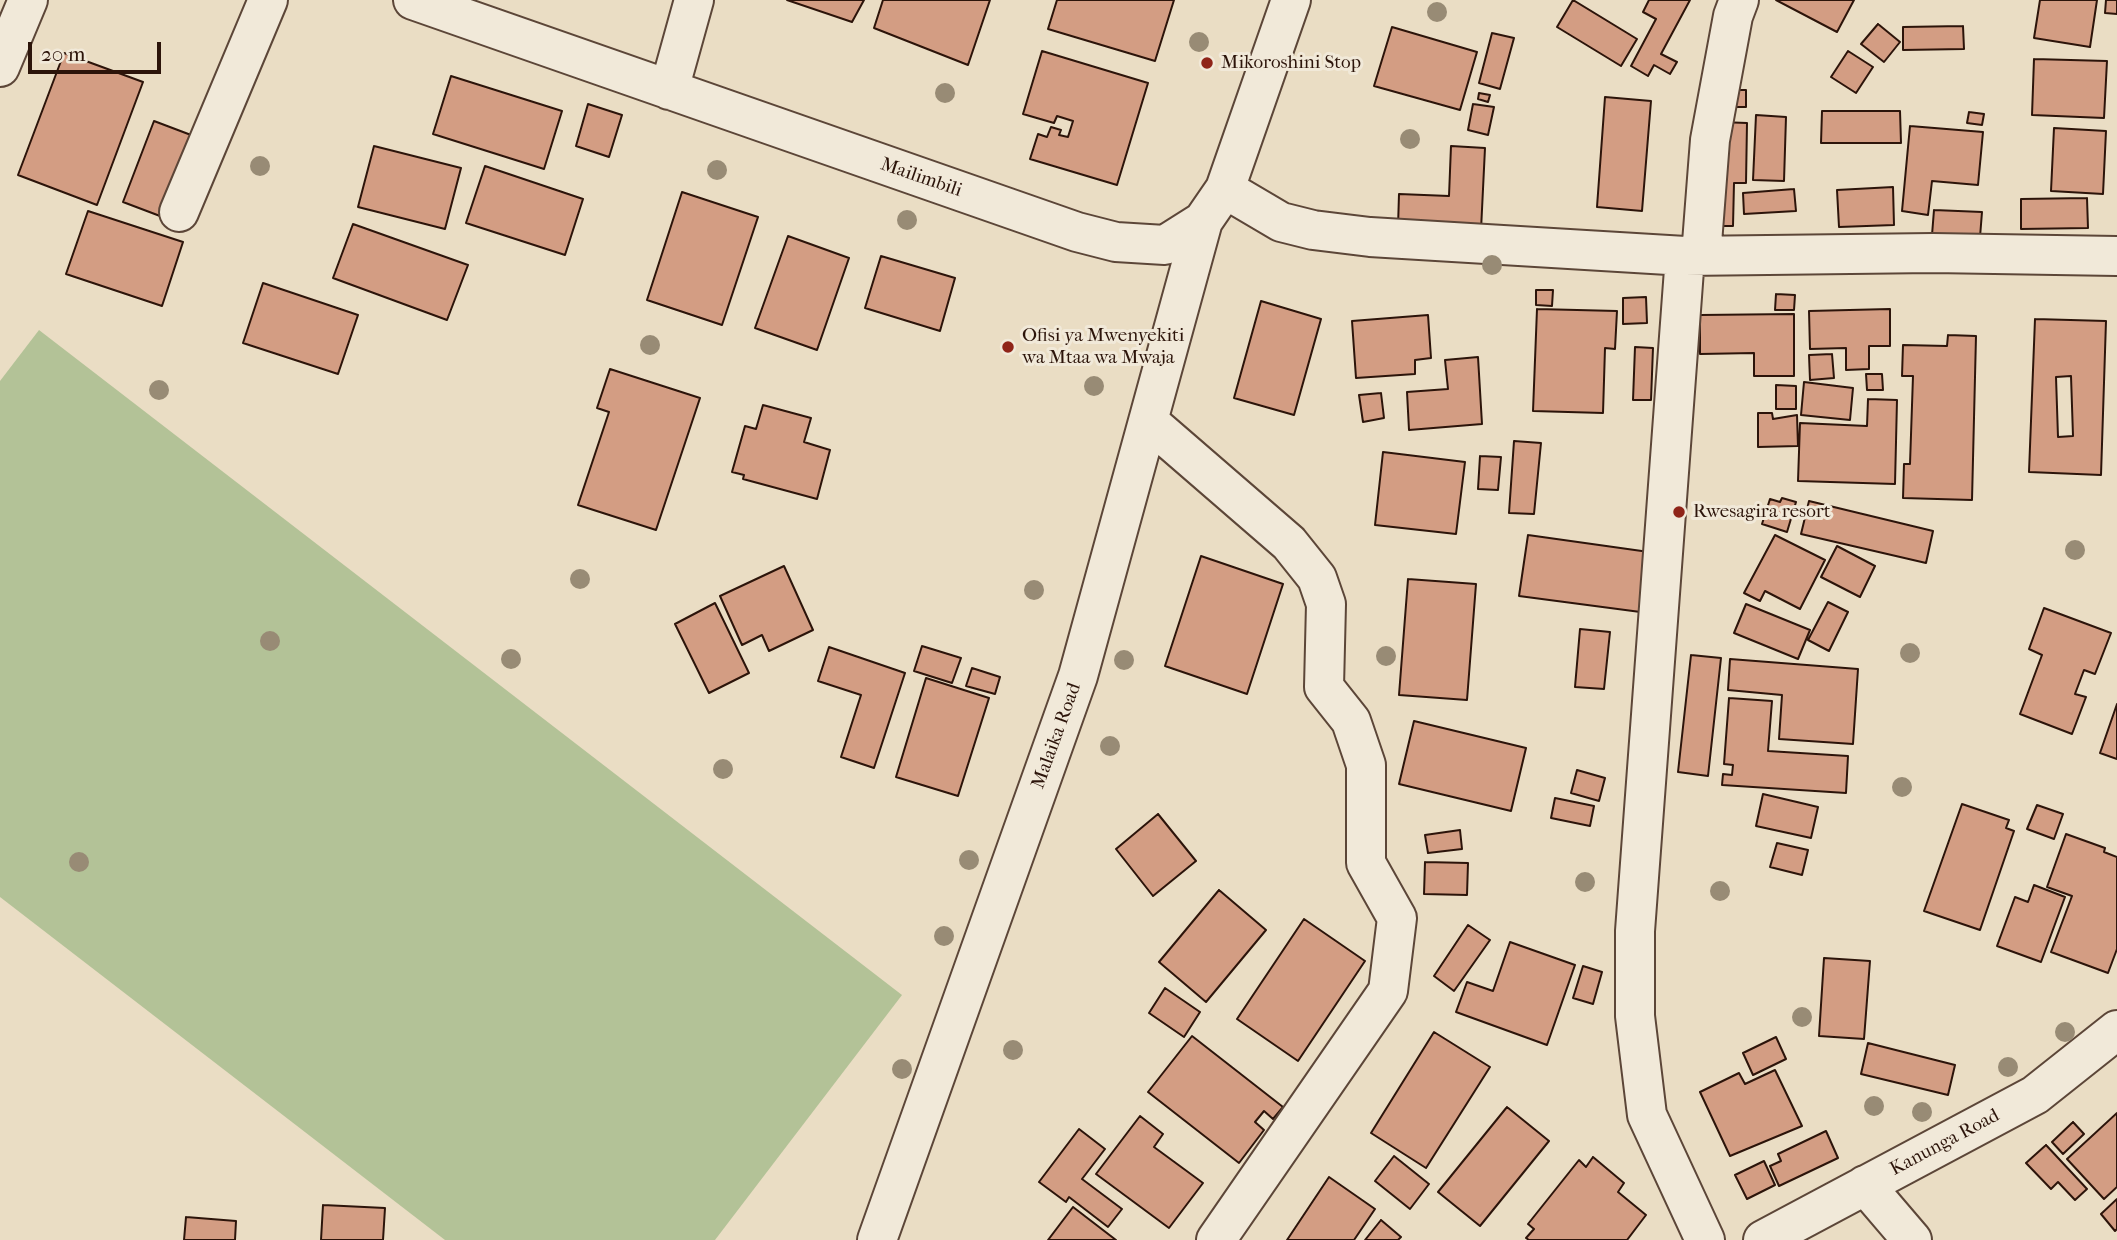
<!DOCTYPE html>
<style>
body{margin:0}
#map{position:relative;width:2117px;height:1240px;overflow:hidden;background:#eaddc4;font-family:"IM FELL French Canon",serif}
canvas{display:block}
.scale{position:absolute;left:28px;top:42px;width:133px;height:32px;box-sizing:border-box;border:4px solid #2c140a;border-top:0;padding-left:9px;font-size:21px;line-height:24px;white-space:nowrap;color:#2c140a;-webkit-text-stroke:5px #f1e9d9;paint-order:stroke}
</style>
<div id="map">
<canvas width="2117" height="1240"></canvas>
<div class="scale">20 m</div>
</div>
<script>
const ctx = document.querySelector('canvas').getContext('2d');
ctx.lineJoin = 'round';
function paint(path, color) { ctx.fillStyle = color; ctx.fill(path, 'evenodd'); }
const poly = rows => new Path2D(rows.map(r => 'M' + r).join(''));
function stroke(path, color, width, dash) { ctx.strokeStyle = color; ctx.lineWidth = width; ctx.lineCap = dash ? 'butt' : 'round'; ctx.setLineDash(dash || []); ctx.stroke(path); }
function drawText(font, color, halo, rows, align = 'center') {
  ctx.font = font + ' "IM FELL French Canon",serif'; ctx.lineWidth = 6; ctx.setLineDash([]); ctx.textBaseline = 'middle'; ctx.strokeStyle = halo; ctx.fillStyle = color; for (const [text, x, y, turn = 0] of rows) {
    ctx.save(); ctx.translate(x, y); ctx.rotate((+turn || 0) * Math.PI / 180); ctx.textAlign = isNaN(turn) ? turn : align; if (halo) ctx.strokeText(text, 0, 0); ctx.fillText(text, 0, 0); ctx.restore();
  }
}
paint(poly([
 [39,330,902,995,715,1240,445,1240,0,897,0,381]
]), '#b3c297');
const building = poly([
 [787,0,864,0,852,22,787,0],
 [883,0,990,0,968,65,874,28,883,0],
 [1057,0,1174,0,1155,61,1048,29,1057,0],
 [1573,0,1637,39,1621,66,1557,27,1573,0],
 [1649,0,1690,0,1661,54,1677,62,1670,74,1654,65,1648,76,1631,66,1656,19,1643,12,1649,0],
 [1776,0,1854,0,1837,32,1776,0],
 [2040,0,2097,0,2090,47,2034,38,2040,0],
 [2106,0,2117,0,2117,14,2105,13,2106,0],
 [1878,24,1900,42,1884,62,1861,44,1878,24],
 [1963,26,1964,49,1903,50,1903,27,1963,26],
 [1392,27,1477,52,1460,110,1374,86,1392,27],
 [1492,33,1514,38,1500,89,1479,83,1492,33],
 [1042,51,1148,83,1117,185,1030,159,1038,134,1047,137,1051,127,1061,130,1059,135,1068,137,1073,121,1057,116,1054,123,1023,114,1042,51],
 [1848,51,1873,67,1856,93,1831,77,1848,51],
 [64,53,143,82,97,205,18,175,64,53],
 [2034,59,2107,61,2104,118,2032,115,2034,59],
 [451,76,562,111,544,169,433,134,451,76],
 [1733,90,1746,90,1746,107,1732,107,1733,90],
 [1479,93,1490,95,1488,102,1478,99,1479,93],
 [1605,97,1651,101,1642,211,1597,207,1605,97],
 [588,104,622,115,609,157,576,146,588,104],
 [1473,104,1494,107,1488,135,1468,130,1473,104],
 [1822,111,1900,111,1901,143,1821,143,1822,111],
 [1969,112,1984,114,1982,125,1967,123,1969,112],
 [1756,115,1786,117,1784,181,1753,180,1756,115],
 [154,121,191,135,160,216,123,202,154,121],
 [1720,122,1747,123,1746,183,1734,183,1733,226,1718,226,1720,122],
 [1910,126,1983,132,1978,185,1932,181,1928,215,1902,211,1910,126],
 [2054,128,2106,131,2103,194,2051,191,2054,128],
 [374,146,461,168,445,229,358,207,374,146],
 [1451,146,1485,148,1481,230,1398,227,1399,194,1449,196,1451,146],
 [485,166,583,199,565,255,466,223,485,166],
 [1893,187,1894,225,1839,227,1837,190,1893,187],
 [1794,189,1796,211,1744,214,1743,193,1794,189],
 [682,192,758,217,722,325,647,300,682,192],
 [2087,198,2088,228,2021,229,2021,199,2087,198],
 [1934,210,1982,212,1980,237,1932,235,1934,210],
 [88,211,183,242,162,306,66,274,88,211],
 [353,224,468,265,447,320,333,278,353,224],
 [788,236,849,258,817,350,755,328,788,236],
 [881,256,955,278,940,331,865,308,881,256],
 [263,283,358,315,338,374,243,343,263,283],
 [1536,290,1553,290,1552,306,1536,305,1536,290],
 [1776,294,1795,295,1794,310,1775,310,1776,294],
 [1646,297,1647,323,1623,324,1623,298,1646,297],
 [1261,301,1321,319,1294,415,1234,398,1261,301],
 [1537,309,1617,311,1615,349,1605,348,1603,413,1533,411,1537,309],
 [1890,309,1890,346,1869,346,1869,369,1846,370,1846,348,1810,349,1809,311,1890,309],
 [1794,314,1794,376,1754,376,1754,353,1700,354,1700,315,1794,314],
 [1428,315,1431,358,1415,360,1415,374,1356,378,1352,321,1428,315],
 [2035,319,2106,321,2101,475,2029,472,2035,319],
 [2071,376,2073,436,2058,437,2056,377,2071,376],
 [1948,335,1976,336,1972,500,1903,498,1904,464,1910,464,1913,376,1902,376,1903,345,1947,346,1948,335],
 [1635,347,1653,348,1651,400,1633,400,1635,347],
 [1832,354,1834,378,1810,380,1809,355,1832,354],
 [1478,357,1482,424,1409,430,1407,392,1448,389,1445,360,1478,357],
 [610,369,700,398,656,530,578,505,609,412,597,408,610,369],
 [1866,374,1882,374,1883,390,1867,390,1866,374],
 [1804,382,1853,388,1850,420,1801,415,1804,382],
 [1776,385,1796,386,1796,409,1776,409,1776,385],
 [1381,393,1384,418,1363,422,1359,395,1381,393],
 [1868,399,1897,400,1895,484,1798,481,1800,423,1867,426,1868,399],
 [763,405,811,418,804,442,830,450,817,499,743,479,744,475,732,472,745,426,756,429,763,405],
 [1758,413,1772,413,1773,419,1797,415,1798,446,1758,447,1758,413],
 [1514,441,1541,443,1534,514,1509,513,1514,441],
 [1383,452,1465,462,1456,534,1375,525,1383,452],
 [1480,456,1501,457,1498,490,1478,489,1480,456],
 [1782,498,1796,502,1787,532,1762,524,1770,499,1780,502,1782,498],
 [1809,501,1933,531,1926,563,1801,534,1809,501],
 [1528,535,1656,553,1648,613,1519,596,1528,535],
 [1775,535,1825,560,1800,609,1765,591,1760,601,1744,593,1775,535],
 [1837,546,1875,566,1860,597,1821,577,1837,546],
 [1201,556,1283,584,1247,694,1165,666,1201,556],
 [784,566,813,630,769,651,762,635,742,645,720,596,784,566],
 [1408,579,1476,584,1467,700,1399,695,1408,579],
 [1828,602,1848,612,1829,651,1808,640,1828,602],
 [715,603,749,673,709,693,675,624,715,603],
 [1746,604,1810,630,1798,659,1734,633,1746,604],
 [2044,608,2111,633,2095,674,2084,670,2075,694,2086,697,2072,734,2020,714,2042,655,2029,649,2044,608],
 [1580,629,1610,632,1604,689,1575,687,1580,629],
 [922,646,961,658,952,683,914,671,922,646],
 [829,647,905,673,874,768,841,757,861,695,818,681,829,647],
 [1691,655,1721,658,1708,776,1678,772,1691,655],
 [1730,659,1858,669,1853,744,1779,739,1782,695,1728,690,1730,659],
 [972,668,1000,677,995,694,966,686,972,668],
 [926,678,989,698,958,796,896,777,926,678],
 [1729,698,1772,701,1768,751,1848,756,1846,793,1722,785,1723,774,1732,775,1733,765,1724,764,1729,698],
 [2117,704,2117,759,2100,753,2117,704],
 [1414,721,1526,748,1511,811,1399,784,1414,721],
 [1577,770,1605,778,1599,801,1571,793,1577,770],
 [1763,794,1818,807,1811,838,1756,826,1763,794],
 [1555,798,1594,806,1590,826,1551,818,1555,798],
 [1962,804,2009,820,2006,828,2014,831,1980,930,1924,911,1962,804],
 [2037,805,2063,814,2054,839,2027,829,2037,805],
 [1158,814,1196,861,1153,896,1116,849,1158,814],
 [1460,830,1462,849,1428,853,1425,835,1460,830],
 [2066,834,2105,848,2104,852,2117,857,2117,949,2108,973,2051,952,2072,896,2047,887,2066,834],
 [1777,843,1808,850,1802,875,1770,867,1777,843],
 [1425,862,1468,863,1467,895,1424,894,1425,862],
 [2034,885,2065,897,2041,962,1997,946,2015,897,2028,902,2034,885],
 [1219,890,1266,930,1206,1002,1159,962,1219,890],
 [1304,919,1365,961,1298,1061,1237,1019,1304,919],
 [1468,925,1490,940,1454,991,1434,976,1468,925],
 [1510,942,1575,965,1547,1045,1456,1012,1467,982,1493,991,1510,942],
 [1824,958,1870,961,1864,1039,1819,1036,1824,958],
 [1583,966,1602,972,1593,1004,1573,998,1583,966],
 [1165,988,1200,1012,1184,1037,1149,1013,1165,988],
 [1434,1032,1490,1067,1426,1168,1371,1133,1434,1032],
 [1192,1036,1283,1107,1273,1119,1264,1111,1255,1122,1264,1130,1239,1163,1148,1092,1192,1036],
 [1776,1037,1786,1059,1753,1075,1743,1053,1776,1037],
 [1868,1043,1955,1065,1948,1095,1861,1074,1868,1043],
 [1775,1070,1802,1126,1730,1156,1700,1092,1739,1073,1745,1084,1775,1070],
 [1507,1107,1549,1141,1480,1226,1438,1192,1507,1107],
 [2117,1113,2117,1187,2104,1199,2067,1159,2117,1113],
 [1140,1116,1163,1134,1154,1147,1203,1183,1169,1228,1096,1174,1140,1116],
 [2073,1122,2084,1134,2063,1154,2052,1142,2073,1122],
 [1079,1129,1105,1149,1082,1179,1122,1209,1108,1227,1069,1197,1066,1202,1039,1182,1079,1129],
 [1826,1131,1838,1158,1779,1186,1770,1166,1781,1161,1778,1154,1826,1131],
 [2046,1145,2087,1189,2075,1200,2058,1182,2051,1189,2026,1163,2046,1145],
 [1394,1156,1429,1184,1410,1209,1375,1181,1394,1156],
 [1593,1157,1624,1183,1618,1192,1646,1215,1627,1240,1529,1240,1526,1238,1534,1229,1528,1224,1579,1160,1586,1167,1593,1157],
 [1764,1161,1775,1185,1747,1199,1735,1175,1764,1161],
 [1329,1177,1375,1209,1354,1240,1287,1240,1329,1177],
 [2117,1199,2117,1229,2115,1231,2101,1214,2117,1199],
 [323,1205,385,1208,383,1240,321,1240,323,1205],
 [1073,1207,1116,1240,1048,1240,1073,1207],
 [186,1217,236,1221,235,1240,184,1240,186,1217],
 [1381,1220,1401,1237,1398,1240,1365,1240,1381,1220]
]);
paint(building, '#d39d83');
stroke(building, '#2c140a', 2);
const minor = poly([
 [413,0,1077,232,1116,242,1165,245,1203,221,1225,189,1291,0],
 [0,67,28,0],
 [669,90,694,0],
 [1225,189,1281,222,1313,230,1370,237,1685,256,1933,253,2117,256],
 [179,212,268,0],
 [1685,256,1635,931,1635,1016,1647,1115,1705,1240],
 [1701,256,1710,140,1733,16,1739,0],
 [1148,421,1289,543,1317,578,1326,604,1324,687,1351,721,1366,765,1366,863,1397,918,1388,991,1216,1240],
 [1865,1185,1912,1240],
 [877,1240,1078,676,1203,221],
 [1763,1240,2035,1095,2117,1030]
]);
stroke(minor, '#5c4638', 42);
stroke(minor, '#f1e9d9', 38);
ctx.fillStyle = '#988b75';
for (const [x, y] of [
 [1437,12],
 [1199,42],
 [945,93],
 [1410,139],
 [260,166],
 [717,170],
 [907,220],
 [1492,265],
 [650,345],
 [1094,386],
 [159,390],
 [2075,550],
 [580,579],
 [1034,590],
 [270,641],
 [1910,653],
 [1386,656],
 [511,659],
 [1124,660],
 [1110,746],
 [723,769],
 [1902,787],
 [969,860],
 [79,862],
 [1585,882],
 [1720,891],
 [944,936],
 [1802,1017],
 [2065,1032],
 [1013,1050],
 [2008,1067],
 [902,1069],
 [1874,1106],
 [1922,1112]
]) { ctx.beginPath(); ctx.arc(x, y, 10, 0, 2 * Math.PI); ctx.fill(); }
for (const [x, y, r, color] of [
 [1207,63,7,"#8f2418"],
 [1008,347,7,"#8f2418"],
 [1679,512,7,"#8f2418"]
]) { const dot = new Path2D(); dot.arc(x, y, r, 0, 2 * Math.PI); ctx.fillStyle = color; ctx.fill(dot); stroke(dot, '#f1e9d9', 2.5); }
drawText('19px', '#2c140a', '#f1e9d9', [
 ["Mikoroshini Stop",1221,63],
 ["Ofisi ya Mwenyekiti",1022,336],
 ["wa Mtaa wa Mwaja",1022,358],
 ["Rwesagira resort",1693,512]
], 'left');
drawText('19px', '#2c140a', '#f1e9d9', [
 ["Mailimbili",921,178,19],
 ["Malaika Road",1057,736,-70],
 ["Kanunga Road",1945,1143,-28]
]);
</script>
